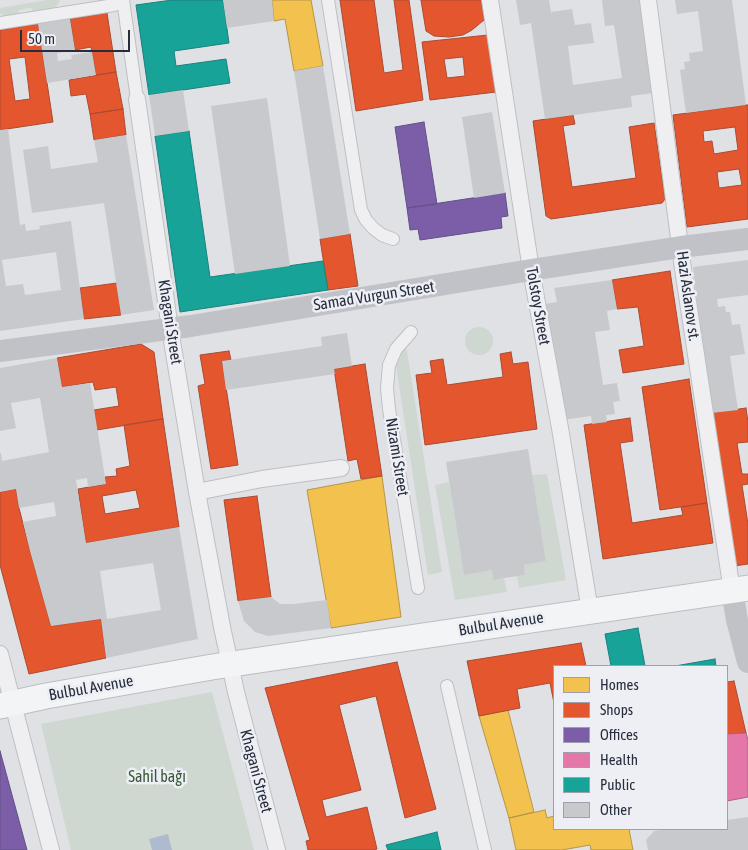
<!DOCTYPE html>
<meta charset="utf-8">
<style>
body{margin:0}
#map{position:relative;width:748px;height:850px;overflow:hidden;background:#dfe1e5;font-family:"Asap Condensed",sans-serif}
canvas{display:block}
.legend{position:absolute;left:553px;top:665px;width:175px;height:165px;box-sizing:border-box;background:#edeff4;border:1px solid #9ea1ab;margin:0;padding:6px 9px;list-style:none;font-size:15px;color:#272d3d}
.legend li{display:flex;align-items:center;gap:10px;height:25px}
.legend b{width:25px;border:1px solid #9ea1ab}
.scale{position:absolute;left:20px;top:30px;width:110px;height:22px;box-sizing:border-box;border:2px solid #272d3d;border-top:0;padding-left:6px;font-size:15px;line-height:18px;white-space:nowrap;color:#272d3d;-webkit-text-stroke:4px #edeff4;paint-order:stroke}
</style>
<div id="map">
<canvas width="748" height="850"></canvas>
<ul class="legend">
<li><b style="height:14px;background:#f2c14e"></b>Homes</li>
<li><b style="height:14px;background:#e4572e"></b>Shops</li>
<li><b style="height:14px;background:#7b5ea7"></b>Offices</li>
<li><b style="height:14px;background:#e377a8"></b>Health</li>
<li><b style="height:14px;background:#17a398"></b>Public</li>
<li><b style="height:14px;background:#c8c9cd"></b>Other</li>
</ul>
<div class="scale">50 m</div>
</div>
<script>
const ctx = document.querySelector('canvas').getContext('2d');
ctx.lineJoin = 'round';
function paint(path, color) { ctx.fillStyle = color; ctx.fill(path, 'evenodd'); }
const poly = rows => new Path2D(rows.map(r => 'M' + r).join(''));
function stroke(path, color, width, dash) { ctx.strokeStyle = color; ctx.lineWidth = width; ctx.lineCap = dash ? 'butt' : 'round'; ctx.setLineDash(dash || []); ctx.stroke(path); }
function drawText(font, color, halo, rows, align = 'center') {
  ctx.font = font + ' "Asap Condensed",sans-serif'; ctx.lineWidth = 5; ctx.setLineDash([]); ctx.textBaseline = 'middle'; ctx.strokeStyle = halo; ctx.fillStyle = color; for (const [text, x, y, turn = 0] of rows) {
    ctx.save(); ctx.translate(x, y); ctx.rotate((+turn || 0) * Math.PI / 180); ctx.textAlign = isNaN(turn) ? turn : align; if (halo) ctx.strokeText(text, 0, 0); ctx.fillText(text, 0, 0); ctx.restore();
  }
}
paint(poly([
 [47,0,60,0,55,9,33,12,32,9,30,8,19,10,18,14,6,17,0,13,0,8],
 '465 341a14 14 0 1 1 28 0a14 14 0 1 1-28 0Z',
 [406,345,442,572,428,575,396,365],
 [547,474,566,580,519,588,517,576,525,575,524,565,546,561,532,475],
 [449,482,464,574,492,570,493,580,504,578,507,592,455,600,435,485],
 [212,692,254,850,71,850,41,724]
]), '#cfd8d0');
paint(poly([
 [168,834,172,850,152,850,149,839]
]), '#aebbcf');
const homes = poly([
 [272,0,311,0,323,66,294,71,285,19,274,21,272,0],
 [382,476,401,617,331,628,307,490,382,476],
 [508,710,534,812,509,818,479,716,508,710],
 [545,810,547,818,554,816,554,829,629,829,633,850,591,850,590,845,562,850,516,850,509,818,545,810]
]);
paint(homes, '#f2c14e');
stroke(homes, '#b59549', 1);
const shops = poly([
 [340,0,374,0,384,73,403,70,394,0,409,0,423,100,356,111,340,0],
 [421,0,481,0,484,20,472,30,463,35,449,37,434,36,426,31,421,0],
 [107,13,116,72,96,75,91,47,75,50,70,19,107,13],
 [38,24,53,122,0,130,0,30,38,24],
 [25,57,30,99,15,101,9,59,25,57],
 [488,35,496,92,430,100,422,42,488,35],
 [463,57,465,76,447,78,444,59,463,57],
 [116,72,123,109,90,114,86,94,71,96,69,80,116,72],
 [746,105,748,105,748,219,687,227,673,115,746,105],
 [735,127,738,150,714,154,712,141,704,142,703,131,735,127],
 [739,169,742,185,719,188,717,172,739,169],
 [123,109,126,135,94,140,90,114,123,109],
 [573,115,575,124,563,126,572,187,636,178,629,127,654,123,665,199,662,203,551,219,546,216,533,121,573,115],
 [350,234,358,286,328,290,320,239,350,234],
 [670,271,684,364,623,373,619,350,644,346,638,307,617,309,612,280,670,271],
 [117,283,121,315,84,319,80,288,117,283],
 [141,344,154,352,163,419,97,430,94,410,119,406,116,387,95,390,93,382,62,387,57,358,141,344],
 [229,351,231,360,222,361,238,465,211,469,198,386,205,384,200,355,229,351],
 [511,352,513,364,528,362,537,429,425,445,416,375,432,373,430,361,443,359,447,385,503,377,500,354,511,352],
 [365,364,382,476,361,479,357,459,348,461,334,369,365,364],
 [689,379,707,503,660,510,642,387,689,379],
 [746,408,748,422,748,442,737,443,742,474,748,474,748,484,742,485,748,524,748,564,734,566,712,413,746,408],
 [630,418,633,441,620,443,632,523,683,515,681,507,707,503,713,543,603,559,584,425,630,418],
 [163,419,179,527,86,543,78,489,106,484,105,477,117,476,116,469,130,466,124,425,163,419],
 [136,490,140,508,105,514,102,496,136,490],
 [16,489,19,508,30,551,51,626,101,619,106,658,29,674,0,565,0,492,16,489],
 [257,496,271,597,238,601,224,500,257,496],
 [581,643,586,666,554,666,554,703,550,683,517,689,520,708,479,716,467,661,581,643],
 [397,662,436,809,405,818,376,696,339,705,361,790,322,800,326,817,367,807,377,849,373,850,308,850,306,841,310,840,265,688,397,662],
 [734,681,746,733,727,734,727,682,734,681]
]);
paint(shops, '#e4572e');
stroke(shops, '#ab4a32', 1);
const offices = poly([
 [424,122,437,204,407,208,395,127,424,122],
 [505,193,508,216,501,217,502,228,420,240,418,229,410,230,407,208,505,193],
 [0,751,27,850,0,850,0,751]
]);
paint(offices, '#7b5ea7');
stroke(offices, '#624f87', 1);
const health = poly([
 [746,733,748,740,748,797,727,801,727,734,746,733]
]);
paint(health, '#e377a8');
stroke(health, '#ab6188', 1);
const public = poly([
 [172,0,223,0,229,43,174,51,176,66,226,59,230,83,149,95,136,5,172,0],
 [189,131,210,277,323,261,328,290,180,312,155,136,189,131],
 [638,628,645,666,611,666,605,634,638,628],
 [715,659,716,666,675,666,715,659],
 [437,832,441,850,388,850,386,845,437,832]
]);
paint(public, '#17a398');
stroke(public, '#1c807d', 1);
paint(poly([
 [223,0,272,0,274,21,227,28],
 [516,0,549,0,551,12,572,9,575,25,591,23,594,43,568,46,573,85,622,78,614,25,605,26,602,0,640,0,653,93,631,96,632,107,545,119,531,23,520,25],
 [675,0,732,0,746,105,686,113,680,70,685,69,684,62,690,61,689,53,703,51,698,11,677,14],
 [70,19,75,50,57,53,58,61,72,59,71,55,92,52,96,75,47,83,38,24],
 [323,66,350,234,320,239,294,71],
 [183,90,189,131,155,136,149,95],
 [267,98,290,266,235,274,211,106],
 [492,112,505,193,474,198,462,117],
 [8,129,20,225,25,224,26,231,40,229,39,226,71,221,84,319,0,331,0,130],
 [56,252,61,290,25,295,23,284,6,286,2,260],
 [126,135,154,310,121,315,104,203,32,213,23,150,48,146,51,169,98,162,94,140],
 [748,260,748,295,717,299,718,307,725,306,726,312,730,312,732,325,740,324,745,354,730,356,738,410,712,413,702,345,693,267],
 [612,280,617,309,607,311,610,330,595,332,603,385,617,383,620,401,613,402,615,414,606,415,607,422,592,424,591,416,562,420,544,304,557,302,554,288],
 [347,333,352,366,334,369,335,374,226,390,222,361,322,346,321,337],
 [57,358,62,387,90,383,106,484,88,487,87,478,76,480,86,543,179,527,198,639,106,658,101,619,51,626,30,551,23,522,56,516,54,502,19,508,16,489,0,492,0,453,1,453,2,461,49,452,40,398,11,403,16,428,0,431,0,368],
 [153,563,161,610,107,619,100,571],
 [528,449,546,561,524,565,525,575,504,578,493,580,492,570,464,575,446,462],
 [271,597,280,604,294,604,327,600,331,628,268,636,255,632,244,621,238,601],
 [748,817,748,850,648,850,646,840,654,831,669,829,727,829,727,820]
]), '#c8c9cd');
const pedestrian = poly([
 [123,0,137,99],
 [328,0,361,210,366,220,373,228,382,235,393,239],
 [0,23,114,5,121,0],
 [411,332,396,349,389,365,387,388,389,409,418,588],
 [447,686,485,850]
]);
const minor = poly([
 [490,0,531,270,560,428,590,611],
 [648,0,683,269,732,591],
 [137,99,170,329,197,492,222,627,236,692,277,850],
 [197,492,262,479,341,468],
 [0,654,51,850]
]);
const primary = poly([
 [0,706,46,696,212,667,748,588]
]);
stroke(pedestrian, '#bebfc3', 14);
stroke(minor, '#bebfc3', 18);
stroke(primary, '#bcbec2', 27);
stroke(pedestrian, '#efeff1', 12);
stroke(minor, '#efeff1', 16);
stroke(poly([
 [0,351,191,326,531,270,681,247,748,239],
 [732,591,737,620,748,662]
]), '#c0c2c7', 22);
stroke(primary, '#f3f4f5', 25);
drawText('16px', '#272d3d', '#edeff4', [
 ["Samad Vurgun Street",374,296,-9],
 ["Hazi Aslanov st.",688,296,82],
 ["Tolstoy Street",538,306,80],
 ["Khagani Street",170,322,81],
 ["Nizami Street",397,457,81],
 ["Bulbul Avenue",501,624,-9],
 ["Bulbul Avenue",91,688,-10],
 ["Khagani Street",256,771,75]
]);
drawText('16px', '#395835', '#edeff4', [
 ["Sahil bağı",157,777]
]);
</script>
